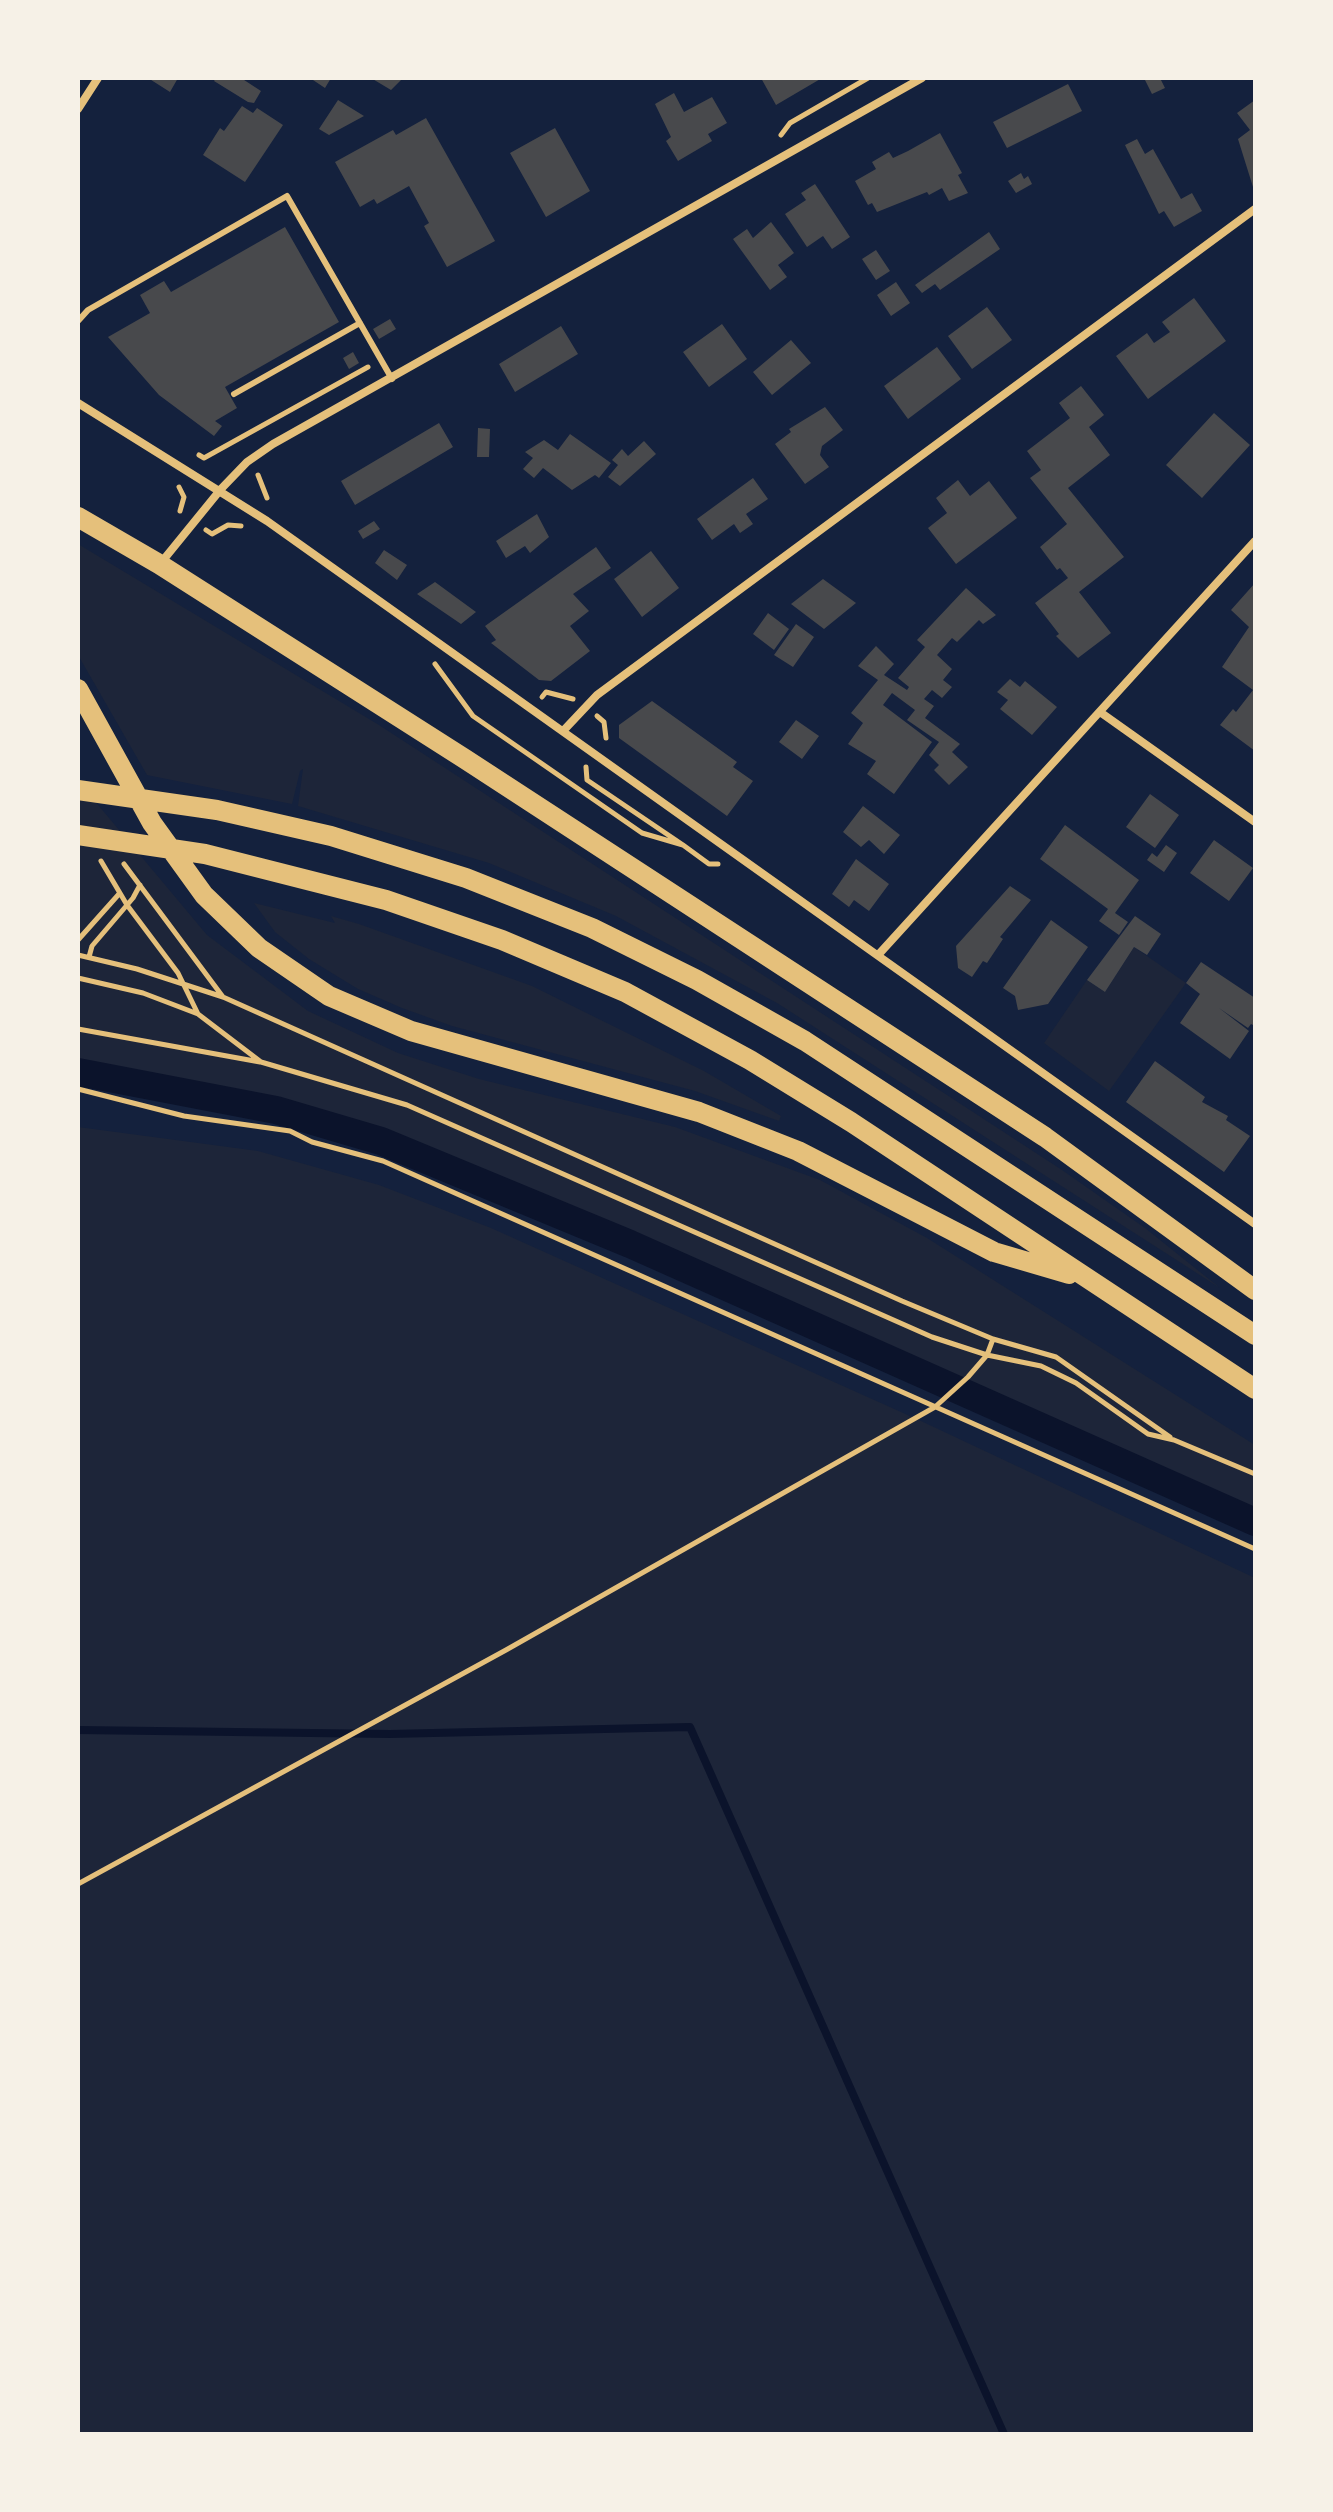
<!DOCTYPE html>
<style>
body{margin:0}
#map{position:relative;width:1333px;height:2512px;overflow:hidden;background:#14213d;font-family:Bitter,serif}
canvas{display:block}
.frame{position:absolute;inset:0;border:80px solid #f6f1e7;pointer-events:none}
</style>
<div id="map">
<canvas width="1333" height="2512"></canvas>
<div class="frame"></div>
</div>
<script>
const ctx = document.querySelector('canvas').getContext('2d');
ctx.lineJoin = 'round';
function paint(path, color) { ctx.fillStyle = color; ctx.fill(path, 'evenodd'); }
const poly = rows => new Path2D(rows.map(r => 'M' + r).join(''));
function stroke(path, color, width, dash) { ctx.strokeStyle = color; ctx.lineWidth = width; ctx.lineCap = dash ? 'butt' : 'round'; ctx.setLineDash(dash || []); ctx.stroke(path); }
paint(poly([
 [78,544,379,725,608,874,1062,1170,1145,1228,1220,1288,777,1003,616,916,489,863,298,806,303,769,300,771,292,804,147,775,78,655],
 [78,781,207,935,308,1011,398,1053,479,1079,675,1127,820,1180,927,1238,1255,1445,1255,1514,527,1194,336,1118,78,1060],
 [254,903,335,923,331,916,359,924,532,986,704,1071,781,1116,779,1121,695,1091,452,1026,402,1008,358,989,309,959,275,932],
 [1134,947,1186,983,1109,1091,1044,1043,1087,980,1105,992],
 [78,1127,258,1151,379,1185,491,1228,921,1421,1255,1578,1255,2434,78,2434]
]), '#1d2539');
stroke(poly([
 [78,1730,390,1734,690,1727,1004,2434]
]), '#0b132b', 8);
stroke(poly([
 [78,1072,276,1110,381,1141,630,1244,1255,1522]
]), '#0b132b', 28);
paint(poly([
 [148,78,178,78,170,92],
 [216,78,241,78,261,91,254,103,248,102,214,81],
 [310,78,331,78,325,88],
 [371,78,403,78,391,90],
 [761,78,822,78,776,105],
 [1144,78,1160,78,1165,88,1152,94],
 [1068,84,1082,111,1007,148,993,122],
 [674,93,684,112,712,97,727,123,708,134,712,141,678,161,666,141,671,137,655,104],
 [338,100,364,116,329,135,319,129],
 [1255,100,1255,185,1253,187,1238,139,1250,130,1237,113],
 [242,106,253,113,257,108,283,125,245,182,203,155,220,128,224,131],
 [426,118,495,241,447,267,424,226,429,223,409,186,377,204,374,199,360,207,335,162,393,130,396,135],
 [555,128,590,191,546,217,510,153],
 [940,133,962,173,958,175,968,193,949,201,942,188,929,195,927,192,877,212,872,203,868,205,855,181,876,169,872,162,889,152,893,158,908,151],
 [1137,139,1145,154,1153,149,1181,199,1192,193,1202,211,1174,227,1164,211,1159,214,1125,145],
 [1021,173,1024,179,1028,176,1032,184,1016,193,1008,181],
 [815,184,850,237,832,249,823,236,807,247,785,214,806,200,801,193],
 [771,222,794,253,778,265,787,277,770,290,733,239,747,229,753,238],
 [285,227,339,322,225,387,237,408,215,421,222,426,214,436,159,395,108,337,150,313,140,295,164,281,171,292],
 [989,232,1000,249,940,290,935,284,922,293,915,285],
 [876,250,890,271,876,280,862,259],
 [896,282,910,303,891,316,877,295],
 [1194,298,1226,341,1148,399,1116,356,1147,333,1154,343,1170,332,1162,322],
 [987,307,1012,340,972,369,948,336],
 [390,319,396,329,379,339,373,329],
 [722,324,747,359,709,387,683,352],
 [561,326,578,354,515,392,499,364],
 [791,340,811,363,772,395,753,372],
 [937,347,961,379,908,419,884,386],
 [353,352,359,363,349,369,343,358],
 [1081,386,1104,415,1089,427,1110,455,1068,488,1124,557,1079,592,1111,633,1078,658,1056,636,1059,634,1035,603,1068,578,1060,568,1057,570,1040,547,1067,524,1030,478,1041,470,1027,451,1070,418,1059,403],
 [825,407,843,430,822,446,820,455,829,467,805,484,775,444,791,432,789,429],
 [1214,413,1250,445,1202,498,1166,465],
 [439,423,453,447,355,505,341,481],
 [478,428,490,429,489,457,477,457],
 [570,434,611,463,599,478,595,475,572,490,543,468,534,478,523,469,533,458,525,452,544,440,558,450],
 [644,441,656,454,620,486,608,477,618,465,612,460,622,449,628,456],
 [753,478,768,499,746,514,753,524,740,533,734,524,712,540,697,519],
 [958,480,970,496,989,481,1017,518,956,564,928,528,947,513,936,498],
 [537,514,549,537,530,553,525,546,506,558,496,541],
 [374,521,380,529,363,539,358,531],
 [596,547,611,568,573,594,589,611,570,626,590,651,551,681,539,680,491,643,496,640,485,626],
 [384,550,407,565,397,580,375,563],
 [651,551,679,588,642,617,614,579],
 [823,579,856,603,824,629,791,604],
 [435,582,476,612,461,624,417,594],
 [1255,583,1255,751,1220,725,1233,709,1236,712,1253,690,1222,667,1249,627,1231,610],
 [966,588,996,615,983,624,979,620,957,642,952,638,937,655,952,669,943,680,952,687,942,698,932,690,924,699,934,706,925,718,960,744,952,752,968,767,949,785,934,770,939,765,929,755,939,742,907,720,915,710,892,693,883,705,932,742,894,794,867,774,876,761,848,744,863,723,851,713,878,680,858,666,876,646,894,664,884,675,907,690,909,687,898,678,925,647,917,640],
 [768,613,789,629,774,650,753,634],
 [796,624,814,637,793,667,774,655],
 [1010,679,1020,687,1025,681,1057,707,1032,735,1000,709,1008,700,997,692],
 [652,701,737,762,733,767,753,781,727,816,619,738,619,725],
 [796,720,819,736,802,759,779,742],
 [1150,794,1179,815,1155,848,1126,827],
 [863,806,900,835,884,854,869,840,861,847,843,832],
 [1065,825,1139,880,1115,913,1128,922,1119,935,1099,921,1108,909,1040,859],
 [1214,840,1253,868,1229,901,1190,873],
 [1166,845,1177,853,1164,872,1147,860,1152,853,1157,857],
 [856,859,889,884,869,911,854,900,849,907,832,894],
 [1010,886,1031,900,1000,937,1003,939,987,963,983,961,972,977,958,968,956,946],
 [1135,916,1161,934,1147,955,1134,947,1105,992,1087,980],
 [1051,920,1088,947,1048,1004,1018,1010,1015,996,1003,988],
 [1201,962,1255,998,1255,1026,1251,1024,1248,1028,1219,1008,1249,1031,1230,1059,1180,1023,1200,994,1186,983],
 [1155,1061,1205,1097,1202,1102,1228,1116,1226,1120,1250,1136,1224,1172,1126,1102]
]), '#48494c');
stroke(poly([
 [781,135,790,123,868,78],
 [199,455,204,458,368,367],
 [258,475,267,498],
 [179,487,184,497,180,511],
 [206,530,212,534,228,525,241,526],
 [435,664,473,716,642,833,683,845,709,864,718,864],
 [542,697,546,692,573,699],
 [597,716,604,722,606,738],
 [586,767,587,780,683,845],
 [101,861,127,905,178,973,198,1014,261,1062,407,1105,932,1337,987,1355,1041,1366,1076,1383,1148,1434,1174,1440,1255,1474],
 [124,864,223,997],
 [78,940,119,894],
 [78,955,137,969,223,997,902,1301,993,1339,1056,1357,1170,1437],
 [89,957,92,946,133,898,140,885],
 [78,978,143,993,198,1014],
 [78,1029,260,1062],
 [78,1089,184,1116,290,1131,312,1142,383,1161,1255,1549],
 [78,1884,506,1650,935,1407,968,1377,987,1355,993,1339]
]), '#e5c07b', 5);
stroke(poly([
 [78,321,88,310,287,196,392,379],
 [234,394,360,323]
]), '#e5c07b', 6);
stroke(poly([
 [78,109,98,78],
 [78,403,267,521,1255,1224],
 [160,564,221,489,247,462,273,444,922,78],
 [1100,712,1255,822],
 [564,730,597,695,1255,209],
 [879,954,1255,541]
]), '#e5c07b', 8);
stroke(poly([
 [78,517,159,564,465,759,1045,1137,1255,1290],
 [78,689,152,823,204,895,259,948,329,996,411,1031,699,1112,798,1151,994,1252,1069,1274],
 [78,790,217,810,331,836,466,878,592,928,697,980,805,1041,1255,1335],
 [78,835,205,854,386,900,502,940,625,992,750,1060,851,1122,1255,1389]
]), '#e5c07b', 20);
</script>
